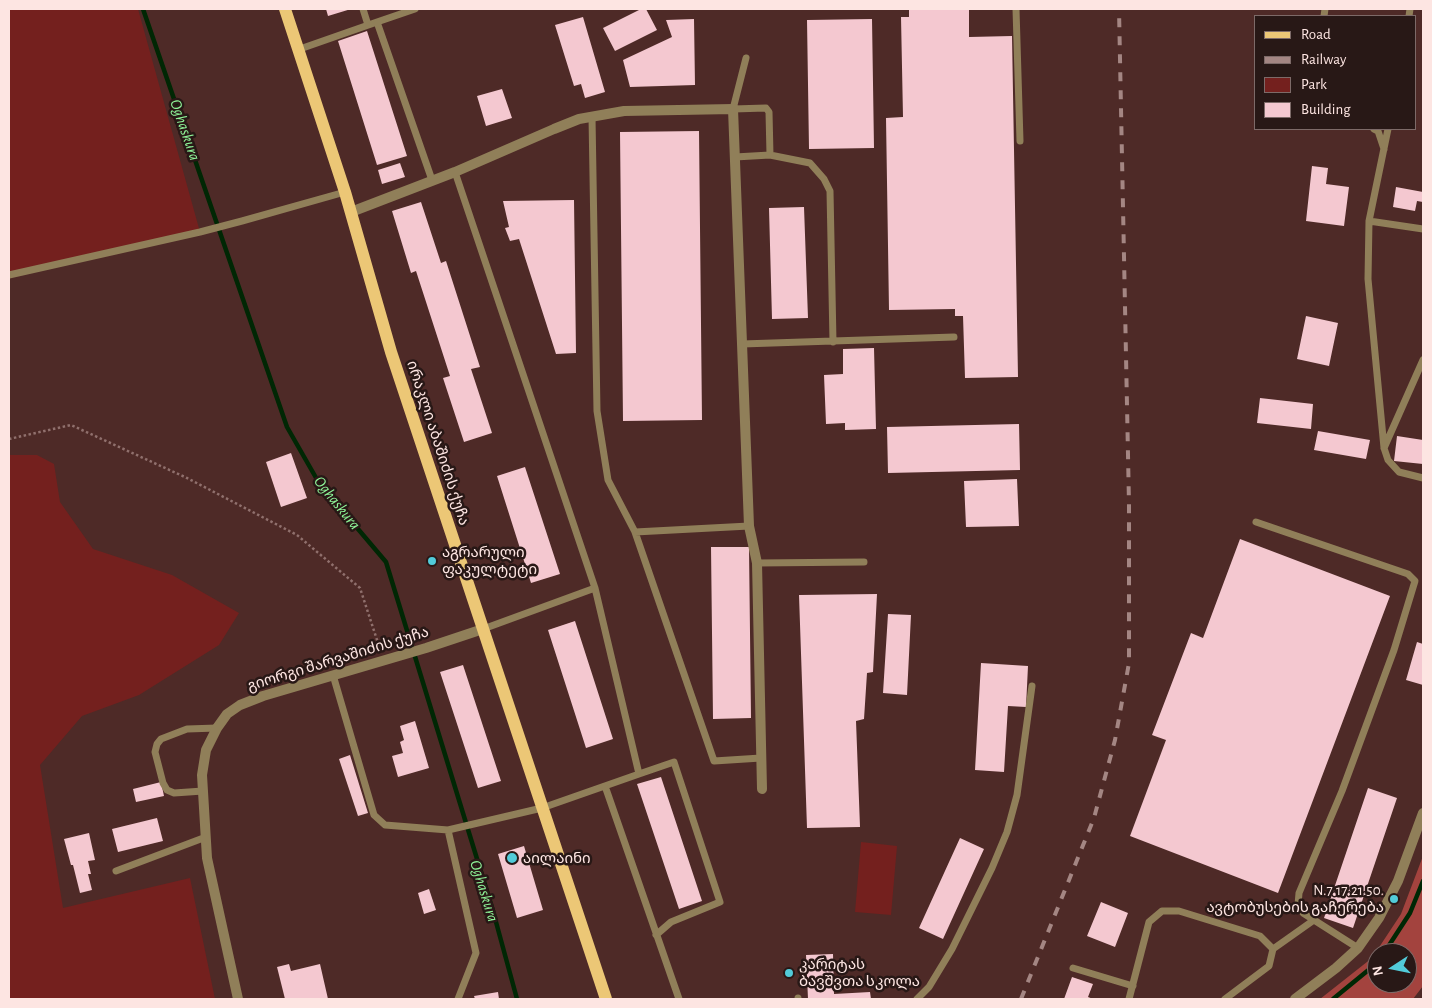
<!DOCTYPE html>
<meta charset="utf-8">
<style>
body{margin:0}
#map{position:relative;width:1432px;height:1008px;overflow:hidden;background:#4e2a27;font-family:"Alegreya Sans",sans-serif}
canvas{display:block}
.frame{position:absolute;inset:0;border:10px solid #fde5e2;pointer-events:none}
.legend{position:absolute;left:1254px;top:15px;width:162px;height:115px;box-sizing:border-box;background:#281816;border:1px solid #7d6a68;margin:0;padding:6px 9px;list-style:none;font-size:15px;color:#fde5e2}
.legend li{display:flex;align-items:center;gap:10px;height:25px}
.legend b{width:25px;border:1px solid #7d6a68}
.north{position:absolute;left:1367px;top:943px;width:50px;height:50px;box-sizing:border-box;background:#281816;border:1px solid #7d6a68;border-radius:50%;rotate:259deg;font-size:14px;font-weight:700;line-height:20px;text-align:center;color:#fde5e2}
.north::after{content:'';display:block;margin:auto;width:18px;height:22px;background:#52cbd9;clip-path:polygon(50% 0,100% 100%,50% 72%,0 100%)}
</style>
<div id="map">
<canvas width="1432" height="1008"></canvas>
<div class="frame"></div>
<ul class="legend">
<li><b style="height:6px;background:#ecc776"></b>Road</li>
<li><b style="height:6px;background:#a48683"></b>Railway</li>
<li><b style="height:14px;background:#74201e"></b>Park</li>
<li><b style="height:14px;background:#f4c8d0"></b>Building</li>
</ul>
<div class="north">N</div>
</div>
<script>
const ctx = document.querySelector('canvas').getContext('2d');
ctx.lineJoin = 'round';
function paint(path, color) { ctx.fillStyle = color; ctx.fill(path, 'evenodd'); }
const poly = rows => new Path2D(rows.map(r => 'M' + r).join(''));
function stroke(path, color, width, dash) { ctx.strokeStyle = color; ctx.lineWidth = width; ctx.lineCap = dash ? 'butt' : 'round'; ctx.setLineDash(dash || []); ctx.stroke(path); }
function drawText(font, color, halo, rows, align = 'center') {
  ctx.font = font + ' "Alegreya Sans","Noto Sans Georgian",sans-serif'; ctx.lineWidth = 5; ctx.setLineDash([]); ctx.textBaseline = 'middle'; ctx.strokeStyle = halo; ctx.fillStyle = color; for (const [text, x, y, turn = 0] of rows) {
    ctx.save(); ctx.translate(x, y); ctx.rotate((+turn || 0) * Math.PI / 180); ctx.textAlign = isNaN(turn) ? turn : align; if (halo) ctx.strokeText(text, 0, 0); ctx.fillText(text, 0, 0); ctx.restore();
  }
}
paint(poly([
 [9,9,138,9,200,232,9,275],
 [9,455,37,455,54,464,60,502,93,549,172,575,239,613,219,645,139,695,82,716,40,765,63,908,190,878,215,999,9,999],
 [861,842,897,846,891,915,855,912]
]), '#74201e');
paint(poly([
 [1423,856,1423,986,1413,999,1320,999,1372,958,1401,914],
 [1377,953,1407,953,1407,983,1377,983]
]), '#a3433e');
stroke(poly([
 [143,9,287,427,319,483,386,562,493,911,517,999],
 [1384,953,1410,913,1423,881],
 [1333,999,1377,963]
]), '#002704', 4.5);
paint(poly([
 [326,9,351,9,328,16],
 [641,9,646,9,657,30,615,51,603,28],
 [909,9,969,9,969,37,1012,36,1018,377,965,378,963,316,955,316,955,309,889,310,886,118,903,117,901,17,909,17],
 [583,17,605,92,585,98,581,84,574,86,555,25],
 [694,19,695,85,630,87,623,60,672,37,666,20],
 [872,19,874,148,809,149,807,20],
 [367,31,407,156,377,165,338,41],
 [502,89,512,118,486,126,477,96],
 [699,131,702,420,623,421,620,132],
 [400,163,405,177,382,184,378,170],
 [1312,166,1328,168,1326,184,1349,187,1344,226,1306,221],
 [1396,187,1423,192,1423,202,1417,201,1415,211,1393,207],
 [574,200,576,353,556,354,519,239,510,241,505,228,509,227,503,201],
 [421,202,441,263,446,261,480,367,471,369,492,433,464,442,443,378,450,376,416,271,411,273,392,211],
 [804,207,808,318,772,319,769,208],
 [1306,316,1338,323,1329,366,1297,359],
 [874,348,876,429,845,430,845,423,826,424,824,375,843,374,843,349],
 [1260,398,1313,404,1311,429,1257,423],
 [1019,424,1020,470,888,473,887,427],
 [1318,431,1370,440,1366,459,1314,450],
 [1397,436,1423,440,1423,464,1394,461],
 [291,453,307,498,281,507,266,462],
 [525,467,560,574,531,583,497,476],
 [1017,479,1019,526,966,527,964,481],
 [1240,539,1390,596,1278,893,1130,836,1166,740,1152,735,1191,633,1203,638],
 [711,547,749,547,751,718,713,719],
 [877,594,873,672,867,673,864,719,856,721,860,827,807,828,799,595],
 [888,614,911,615,907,695,883,693],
 [575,621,613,739,586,748,548,630],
 [1417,642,1423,644,1423,685,1406,680],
 [981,663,1028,666,1026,707,1008,706,1004,772,975,770],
 [463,665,501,781,478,788,440,672],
 [415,721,429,768,398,777,392,756,403,753,400,742,404,740,400,726],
 [350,755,368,813,358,816,339,759],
 [661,777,702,901,679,909,637,784],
 [161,782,164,796,136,802,133,789],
 [1368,788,1397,798,1353,928,1324,918],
 [157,818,163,841,118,852,112,829],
 [89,833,95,860,88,861,91,874,88,874,92,890,80,893,73,865,71,865,64,839],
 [960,838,984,849,943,939,919,928],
 [524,846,543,910,517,918,498,854],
 [429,889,436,910,424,914,418,893],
 [1101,902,1128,913,1115,947,1087,936],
 [833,954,834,994,870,992,871,999,808,999,806,955],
 [289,964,291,971,320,964,328,999,285,999,277,967],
 [1072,977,1093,984,1088,997,1093,999,1064,999],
 [498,992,499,999,475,999,474,996]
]), '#f4c8d0');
stroke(poly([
 [9,439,71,425,187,478,297,535,360,588,380,649]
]), '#90706d', 2.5, [2.5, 2.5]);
stroke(poly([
 [363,9,368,25],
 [1016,9,1020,141],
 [1324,16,1325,9],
 [1409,16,1410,9],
 [377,22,415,9],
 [297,50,377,22,432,180],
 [746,58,733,109,766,108,769,112,770,155],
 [592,117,597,411,608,480,635,532],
 [1374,129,1378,131,1384,149],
 [1388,129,1369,221,1368,279,1384,448,1388,460,1399,472,1423,478],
 [735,157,770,155,810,163,824,179,830,191,833,342],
 [1369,221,1423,229],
 [9,275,200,232,242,221,345,192],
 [742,344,954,337],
 [1384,448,1423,360],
 [1256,522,1408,574,1415,581,1394,650,1342,791,1299,893,1298,905,1303,913,1358,948],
 [749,526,635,532,714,761,761,758],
 [757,563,864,562],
 [483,629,595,588],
 [333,675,374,815,385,825,448,830,542,808,639,774,595,588,455,172],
 [639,774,674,762,720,902,671,922,656,935],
 [605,786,679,999],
 [203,791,174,793,167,790,163,783,155,752,157,744,161,739,187,729,217,728],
 [448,830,476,953,458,999],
 [116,871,206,837],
 [1273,949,1314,920],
 [1073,968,1133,986],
 [798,998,798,999],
 [917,999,929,987,952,949,992,868,1007,832,1017,795,1032,686],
 [1129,999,1149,922,1162,911,1179,911,1260,936,1273,949,1269,966,1225,999]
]), '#907f59', 7);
stroke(poly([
 [351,212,455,172,554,129,579,119,624,111,733,109,749,526,757,563,762,789]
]), '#907f59', 10);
stroke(poly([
 [238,999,207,858,202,775,206,750,217,728,227,714,240,705,263,696,426,648,483,629],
 [1295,999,1336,968,1358,948,1379,918,1398,881,1423,813]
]), '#907f59', 10);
stroke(poly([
 [285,9,345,192,391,352,606,999]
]), '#ecc776', 12);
stroke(poly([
 [1021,999,1094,818,1115,740,1129,663,1129,504,1119,9]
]), '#a48683', 4, [9, 9]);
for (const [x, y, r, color] of [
 [432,561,5,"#52cbd9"],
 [512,858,6,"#52cbd9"],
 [1394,899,5,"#52cbd9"],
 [789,973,5,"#52cbd9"]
]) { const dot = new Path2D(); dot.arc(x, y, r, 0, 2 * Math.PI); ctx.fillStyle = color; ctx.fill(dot); stroke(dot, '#281816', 2); }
drawText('15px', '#fde5e2', '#281816', [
 ["ირაკლი აბაშიძის ქუჩა",438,443,72],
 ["გიორგი შარვაშიძის ქუჩა",338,659,-17]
]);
drawText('15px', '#fde5e2', '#281816', [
 ["აგრარული",442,552],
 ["ფაკულტეტი",442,569],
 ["აილაინი",523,858],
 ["N.7.17.21.50.",1384,890,"right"],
 ["ავტობუსების გაჩერება",1384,907,"right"],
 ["კარიტას",799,964],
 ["ბავშვთა სკოლა",799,981]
], 'left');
drawText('italic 16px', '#8ff498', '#281816', [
 ["Oghaskura",185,130,71],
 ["Oghaskura",337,503,51],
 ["Oghaskura",484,891,73]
]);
</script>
